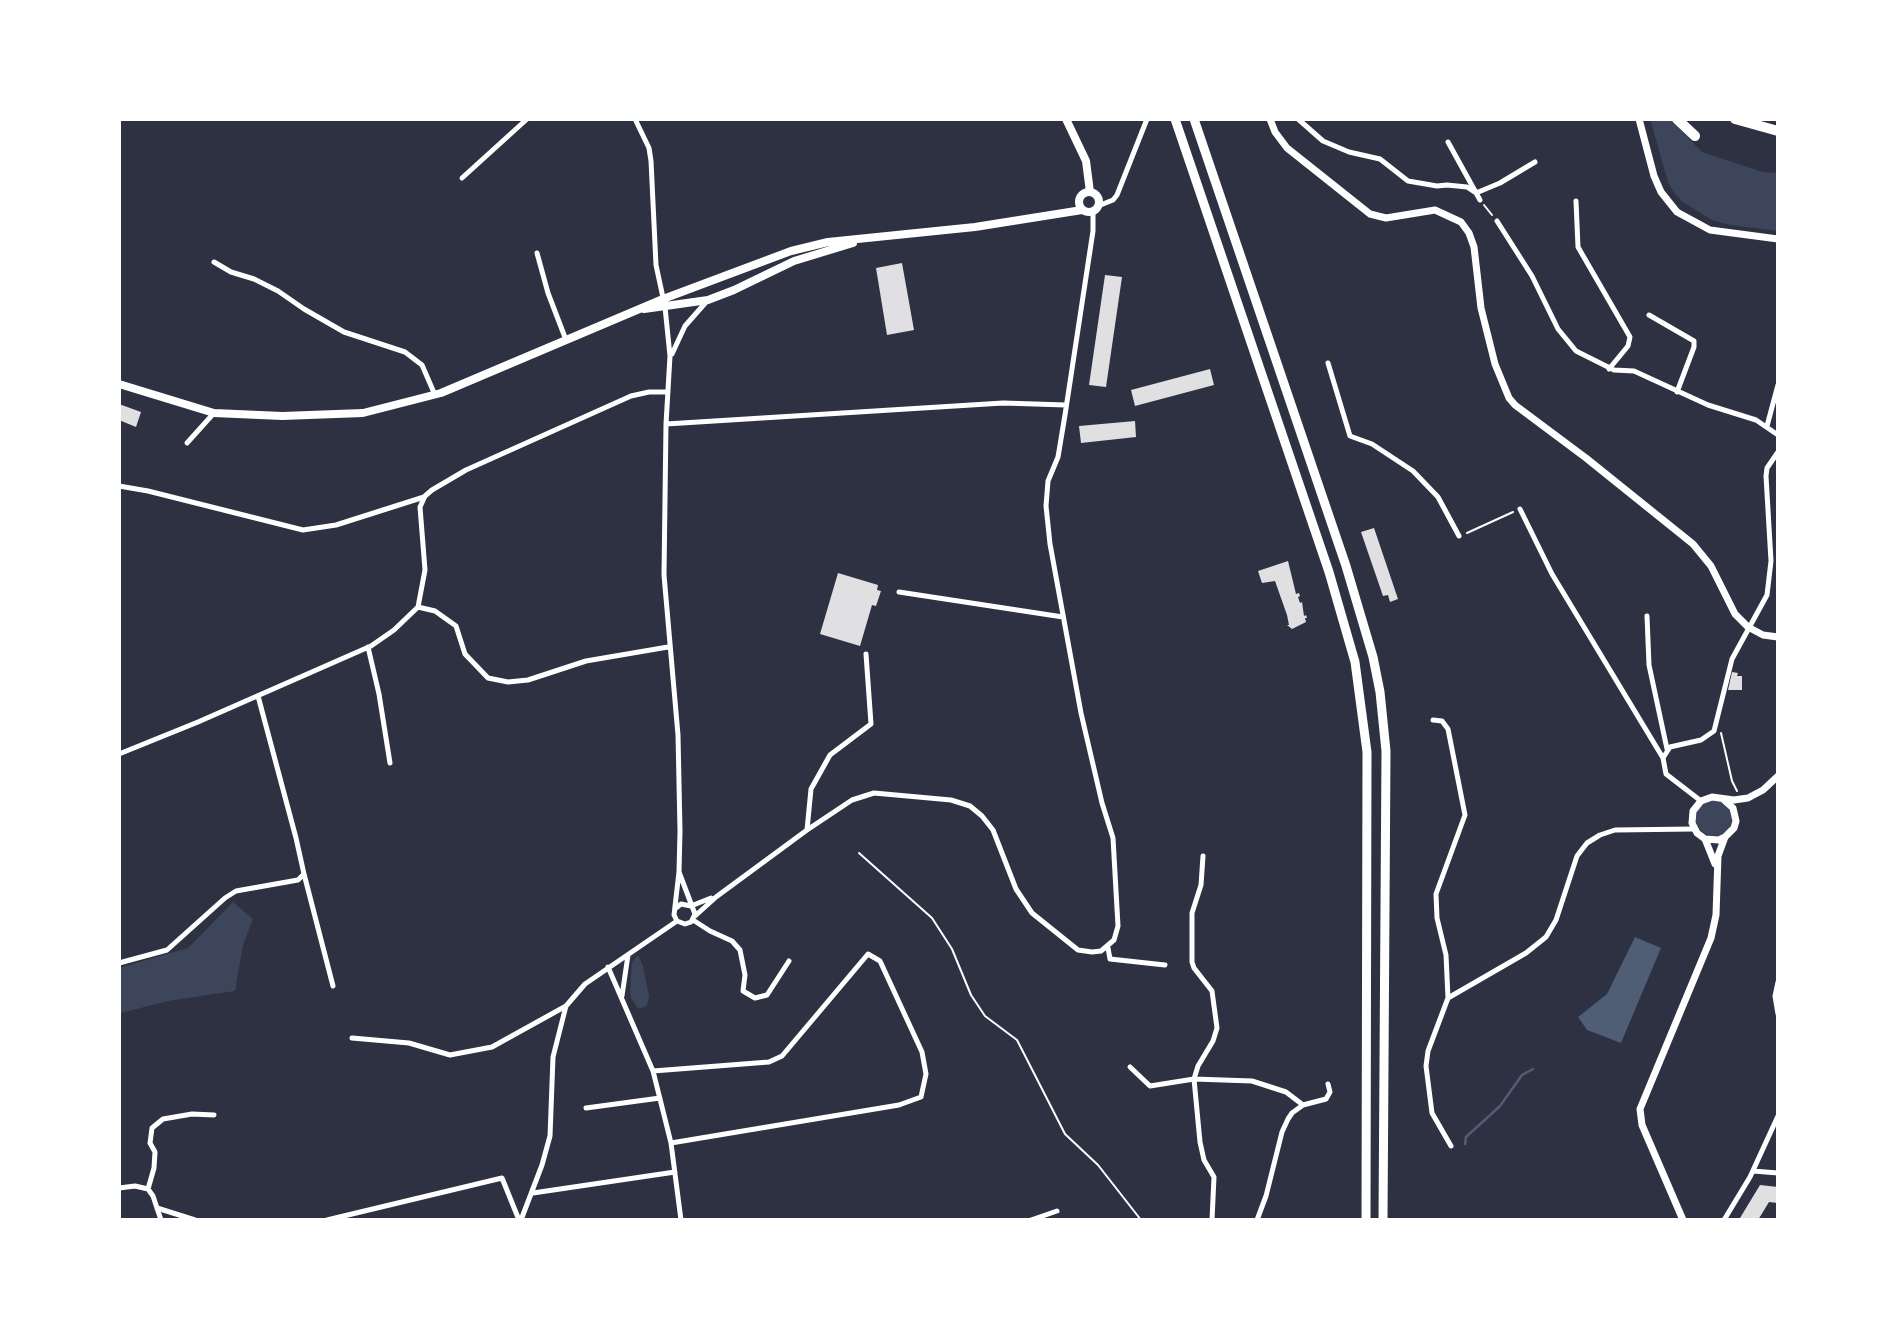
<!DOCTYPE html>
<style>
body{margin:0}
#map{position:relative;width:1897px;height:1339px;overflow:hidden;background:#2d3142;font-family:"Exo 2",sans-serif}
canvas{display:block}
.frame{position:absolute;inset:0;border:121px solid #fff;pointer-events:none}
</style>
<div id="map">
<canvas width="1897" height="1339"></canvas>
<div class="frame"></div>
</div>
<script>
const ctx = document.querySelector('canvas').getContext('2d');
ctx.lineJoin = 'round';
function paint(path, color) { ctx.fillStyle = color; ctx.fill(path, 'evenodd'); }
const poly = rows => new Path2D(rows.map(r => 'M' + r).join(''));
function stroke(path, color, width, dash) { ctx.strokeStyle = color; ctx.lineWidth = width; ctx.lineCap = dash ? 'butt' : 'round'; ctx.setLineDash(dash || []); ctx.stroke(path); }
paint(poly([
 [1650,119,1670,119,1702,152,1763,172,1778,173,1778,231,1730,225,1712,220,1683,202,1674,193,1668,182],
 '1696 818a18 18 0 1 1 36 0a18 18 0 1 1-36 0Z',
 [233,902,253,919,243,945,235,991,168,1001,121,1013,119,1004,119,968,188,948],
 [638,955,643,966,649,996,647,1006,638,1009,631,998,630,989,632,962]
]), '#3c4559');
paint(poly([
 [1635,937,1661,948,1621,1043,1587,1030,1578,1017,1607,994]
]), '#4f5d75');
stroke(poly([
 [1465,1144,1466,1137,1500,1106,1522,1075,1533,1069]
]), '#4f5d75', 2.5);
paint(poly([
 [902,263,914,330,887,335,876,268],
 [1105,275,1122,277,1106,387,1089,385],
 [1210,369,1214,385,1135,406,1131,390],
 [119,404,141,412,136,427,119,420],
 [1135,421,1136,437,1081,443,1079,426],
 [1374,528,1398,599,1390,602,1388,595,1383,596,1361,532],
 [1288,561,1296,594,1299,593,1300,596,1298,597,1300,603,1302,602,1304,616,1306,615,1307,618,1305,618,1306,622,1292,629,1287,625,1289,625,1287,615,1275,581,1262,583,1258,571],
 [838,573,878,585,877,590,881,591,876,606,872,605,860,646,820,634],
 [1732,672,1738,673,1737,676,1742,676,1742,690,1728,690],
 [1760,1185,1778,1187,1778,1203,1769,1202,1758,1220,1744,1220,1740,1218]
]), '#e0e0e3');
stroke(poly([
 [1484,205,1492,215],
 [1467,533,1513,512],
 [1721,733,1732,781,1737,791],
 [859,853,932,918,952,949,971,995,985,1016,1017,1040,1065,1134,1098,1165,1141,1220]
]), '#fff', 2);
stroke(poly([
 [635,119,649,148,651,161,656,265,665,307,670,356,666,424,664,575,678,735,680,831,679,872,674,915,677,921,685,924,691,922,695,914,679,872],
 [1298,119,1323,141,1349,152,1380,159,1408,181,1437,186,1447,185,1467,187,1476,193],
 [1448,142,1480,200],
 [462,178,527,119],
 [1476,193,1500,183,1535,162],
 [1576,201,1578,247,1630,337,1628,346,1609,369],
 [1098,206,1113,200,1117,195,1147,119],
 [1497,221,1532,276,1558,329,1576,351,1614,370,1634,371,1708,405,1756,420,1778,435],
 [537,253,548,293,566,340],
 [214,262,231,272,254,279,278,291,304,309,344,332,405,352,422,365,435,395],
 [1649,315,1694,341,1694,347,1677,392],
 [672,354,685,326,707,301],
 [1328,363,1350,436,1372,444,1413,471,1438,497,1459,536],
 [666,424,1003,403,1066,405],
 [1767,426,1778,385],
 [187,443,214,413],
 [119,486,148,491,303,530,336,525,424,497],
 [1520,509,1552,574,1663,758],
 [899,592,1063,617],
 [418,607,435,611,456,626,465,654,488,678,508,682,528,680,586,661,668,647],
 [1647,616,1649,665,1667,749],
 [368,647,379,694,390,763],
 [1433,720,1442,721,1448,729,1465,815,1436,894,1437,918,1446,955,1448,998,1428,1051,1426,1066,1432,1113,1451,1146],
 [119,754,198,722,371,646,394,630,418,607,425,570,420,507,425,496,432,490,466,470,631,396,649,392,667,392],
 [1701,801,1666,774,1663,758,1670,747,1701,740,1714,731,1732,659,1767,595,1771,561,1766,476,1767,468,1778,452],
 [807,830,811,789,830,755,871,724,866,654],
 [1203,856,1201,885,1192,913,1192,962,1194,968,1212,991,1217,1028,1213,1041,1198,1066,1194,1079,1200,1142,1204,1160,1214,1177,1212,1220],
 [304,874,333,986],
 [676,908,681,904,691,906,711,898],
 [695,916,716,897,807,830,852,800,874,793,951,800,970,806,982,816,993,830,1016,889,1032,913,1078,950,1092,952,1101,951,1114,940,1118,926,1113,838,1102,803,1081,713,1050,544,1046,506,1048,481,1058,457,1065,415,1093,231,1093,211],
 [693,920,710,931,732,941,740,950,745,975,743,991,755,998,767,995,789,961],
 [1108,948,1110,959,1165,965],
 [119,963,167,950,225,898,236,891,298,880,304,874,296,838,258,696],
 [608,967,653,1071,671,1143,681,1220],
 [1778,982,1775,996,1778,1014],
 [622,996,628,955],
 [1448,998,1526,953,1546,937,1556,920,1577,856,1587,843,1600,835,1615,830,1694,829],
 [352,1038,409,1043,450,1055,492,1047,566,1006],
 [1130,1067,1150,1086,1194,1079,1252,1081,1286,1092,1303,1105],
 [653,1071,769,1062,782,1056,868,954,880,961,922,1052,926,1074,921,1097,899,1105,671,1143],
 [586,1108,660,1098],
 [1753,1171,1778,1173],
 [119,1188,135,1186,148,1189,153,1196,161,1220],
 [148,1189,154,1168,155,1152,150,1143,152,1128,163,1119,192,1114,214,1115],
 [533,1193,675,1172],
 [157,1208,195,1220],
 [327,1220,502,1178,519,1220],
 [521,1220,542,1165,550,1136,553,1057,566,1006,585,984,677,921],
 [1031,1220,1057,1211],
 [1257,1220,1266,1196,1282,1132,1288,1119,1292,1113,1303,1105,1326,1099,1330,1092,1328,1084],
 [1724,1220,1750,1177,1778,1116]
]), '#fff', 5);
stroke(poly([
 [1270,119,1275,132,1287,148,1370,214,1386,218,1435,210,1461,222,1469,233,1474,247,1481,308,1495,364,1509,398,1515,405,1586,458,1693,544,1711,566,1735,614,1748,627,1763,635,1778,637],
 [1639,119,1654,176,1661,192,1677,212,1710,230,1778,239],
 [1723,799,1733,808,1736,821,1734,828,1725,837,1719,840,1705,839,1697,833,1692,823,1693,811,1701,801,1712,797,1734,800,1748,798,1763,790,1778,776],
 [1705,839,1715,864],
 [1683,1220,1642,1125,1640,1109,1711,938,1716,915,1718,856,1725,837]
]), '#fff', 7);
stroke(poly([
 [1066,119,1086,161,1090,192],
 '1079 202a10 10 0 1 1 20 0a10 10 0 1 1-20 0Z',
 [644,309,708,300,734,290,794,261,853,243],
 [119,384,214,413,282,416,363,413,441,393,663,299,791,251,828,242,975,227,1082,210]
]), '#fff', 8);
stroke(poly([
 [1175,119,1329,572,1355,662,1367,752,1366,1220],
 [1194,119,1346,566,1373,657,1380,692,1386,751,1383,1220]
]), '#fff', 9);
stroke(poly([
 [1677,119,1695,136],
 [1735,119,1778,131]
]), '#fff', 10);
</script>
